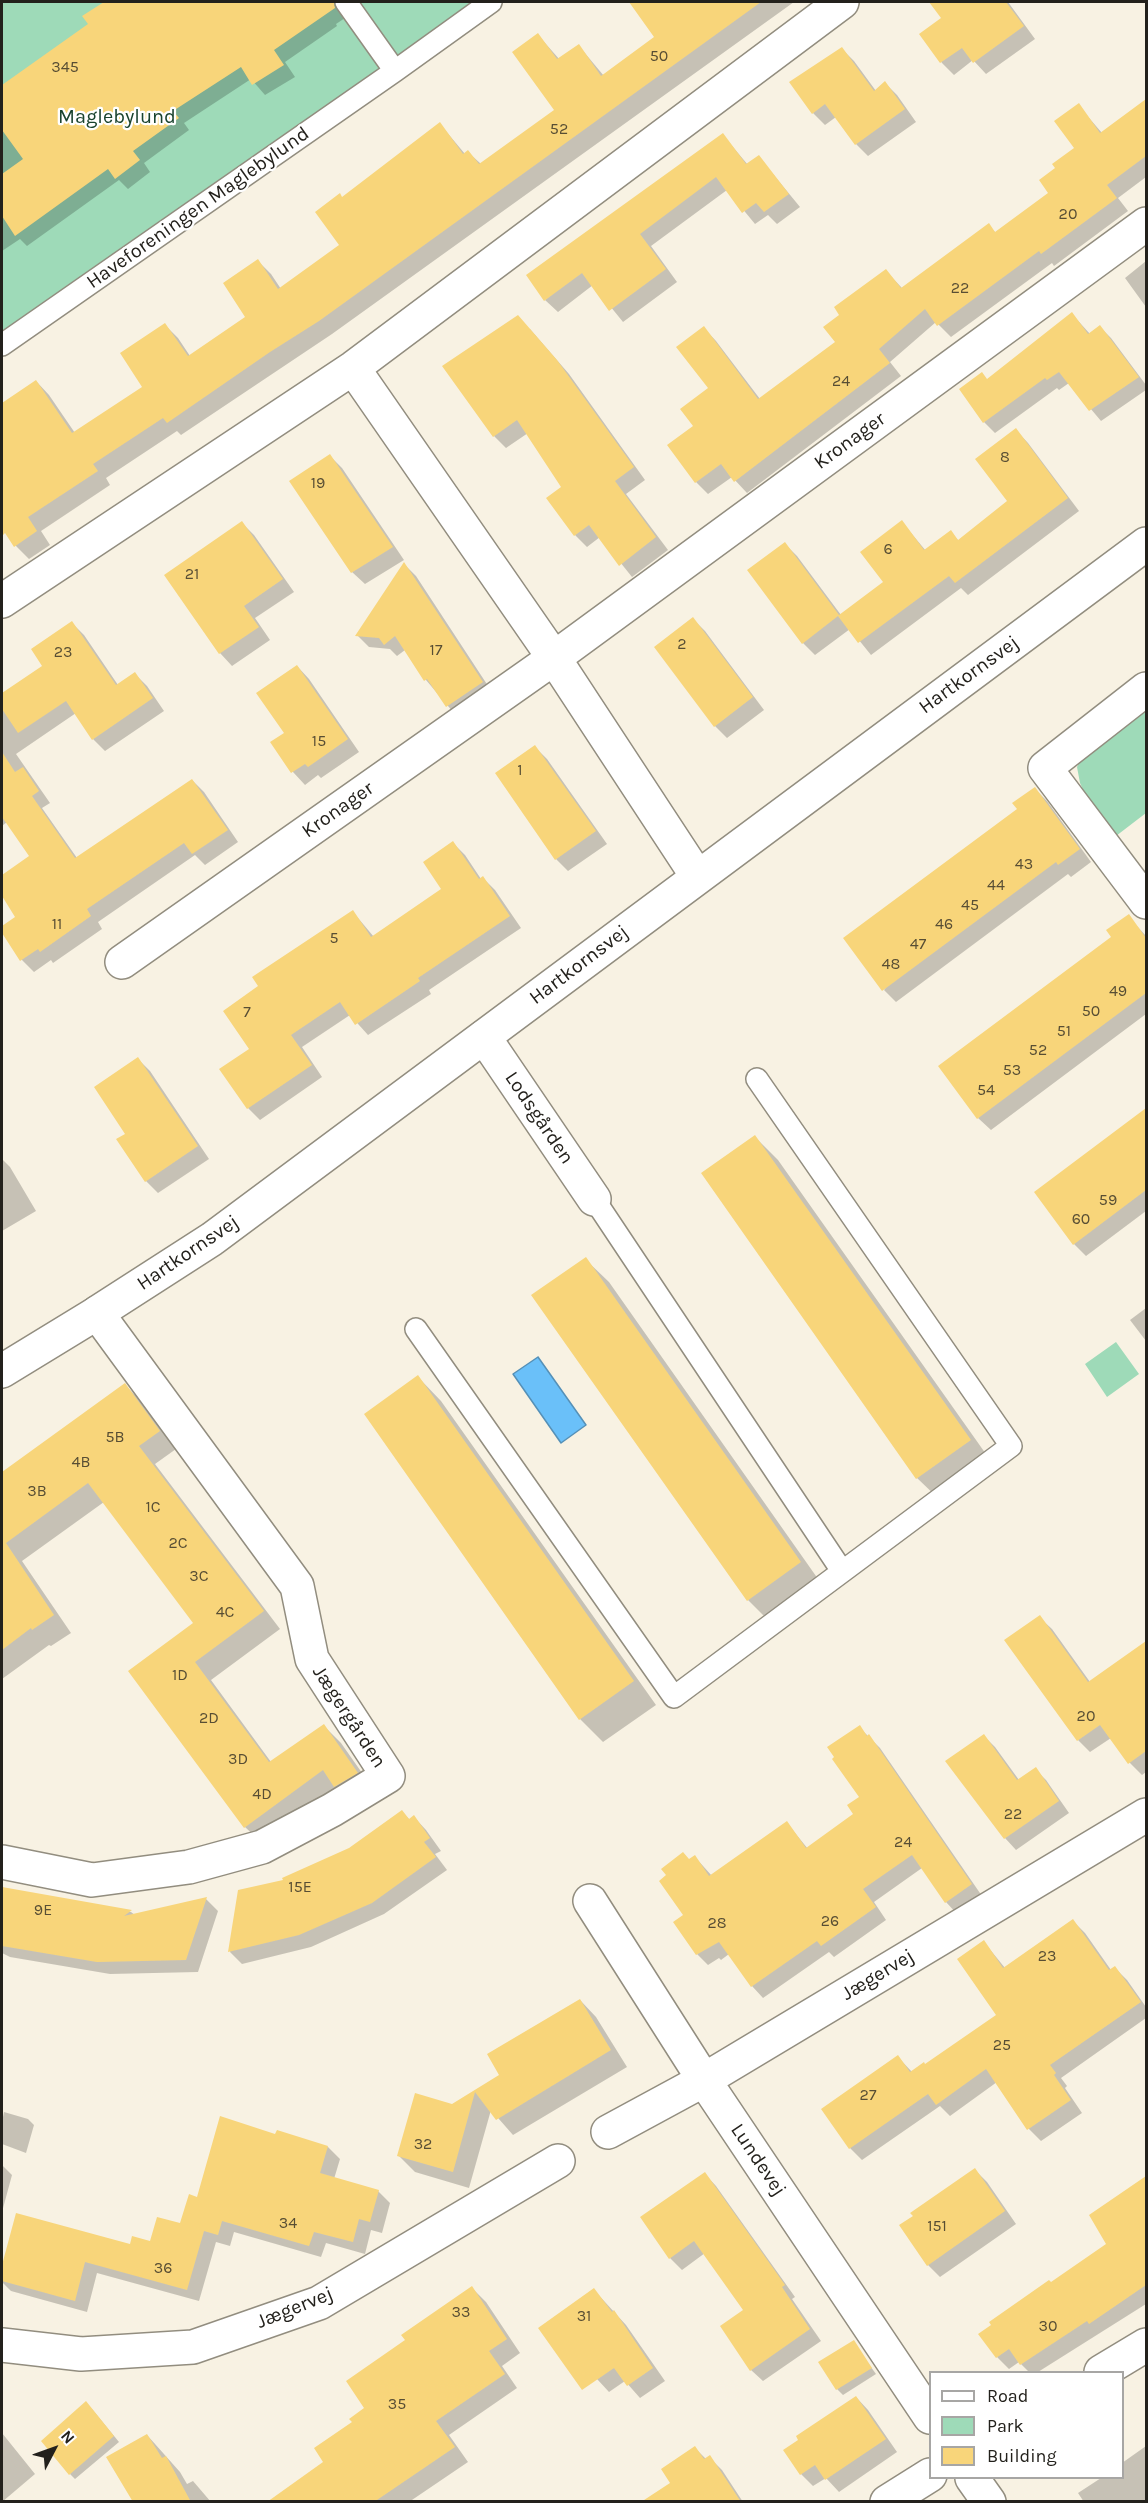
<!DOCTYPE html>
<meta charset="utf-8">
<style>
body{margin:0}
#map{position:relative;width:1148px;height:2503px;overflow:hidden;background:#f8f2e3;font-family:Karla,sans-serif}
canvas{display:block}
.frame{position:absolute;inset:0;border:3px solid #23211c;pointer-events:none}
.legend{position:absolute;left:929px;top:2371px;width:195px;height:108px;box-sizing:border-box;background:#fff;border:2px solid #a7a6a4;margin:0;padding:8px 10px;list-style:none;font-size:18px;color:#23211c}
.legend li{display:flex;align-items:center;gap:12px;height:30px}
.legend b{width:30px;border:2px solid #a7a6a4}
.north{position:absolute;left:24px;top:2419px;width:60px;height:60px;-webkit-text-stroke:4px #fff;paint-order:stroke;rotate:49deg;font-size:16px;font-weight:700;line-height:24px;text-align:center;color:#23211c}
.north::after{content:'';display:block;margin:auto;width:21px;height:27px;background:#23211c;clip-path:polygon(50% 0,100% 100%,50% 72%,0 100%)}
</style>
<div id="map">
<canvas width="1148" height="2503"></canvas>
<div class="frame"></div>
<ul class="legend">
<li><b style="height:8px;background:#fff"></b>Road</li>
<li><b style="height:16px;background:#9edab8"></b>Park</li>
<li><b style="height:16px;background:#f8d57a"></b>Building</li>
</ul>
<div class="north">N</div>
</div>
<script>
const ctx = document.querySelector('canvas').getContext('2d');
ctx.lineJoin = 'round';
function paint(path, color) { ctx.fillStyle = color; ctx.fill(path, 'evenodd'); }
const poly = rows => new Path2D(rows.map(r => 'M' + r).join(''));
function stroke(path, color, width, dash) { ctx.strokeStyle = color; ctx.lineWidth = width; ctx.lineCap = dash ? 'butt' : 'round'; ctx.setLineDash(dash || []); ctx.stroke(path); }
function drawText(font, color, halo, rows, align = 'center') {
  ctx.font = font + ' Karla,sans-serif'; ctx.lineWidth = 4.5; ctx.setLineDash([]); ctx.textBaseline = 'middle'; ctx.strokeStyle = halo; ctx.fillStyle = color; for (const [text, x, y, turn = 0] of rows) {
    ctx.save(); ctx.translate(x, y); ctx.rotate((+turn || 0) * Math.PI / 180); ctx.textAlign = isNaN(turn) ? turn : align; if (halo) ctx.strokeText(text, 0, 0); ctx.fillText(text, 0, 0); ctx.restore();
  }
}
paint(poly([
 [2,2,481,2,2,335],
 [1146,704,1146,813,1116,836,1087,798,1080,783,1077,767,1086,749],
 [1116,1342,1139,1374,1107,1397,1085,1364]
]), '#9edab8');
const water = poly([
 [538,1357,586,1425,561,1443,513,1374,538,1357]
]);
paint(water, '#6ac0f9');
stroke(water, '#5590b7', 1.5);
paint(poly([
 [107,2,113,7,121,2,354,2,345,18,336,24,337,26,285,62,295,77,265,95,251,79,184,123,189,130,144,163,150,172,128,189,119,180,27,246,20,239,2,251,2,87,90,24,84,16],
 [630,2,794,2,332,334,181,435,177,431,106,478,110,485,41,531,50,545,29,559,16,546,5,530,2,533,2,479,32,459,2,413,2,405,36,381,49,395,75,433,144,387,165,325,178,338,190,356,247,317,258,261,271,274,281,289,341,245,342,198,440,124,465,154,468,152,481,164,556,110,538,35,560,60,579,46,604,76,656,38],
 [931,2,1008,2,1035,39,986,74,973,60,954,75,942,63,921,34,943,18],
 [842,49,854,61,876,91,885,83,897,95,916,122,868,156,856,144,836,117,825,125,813,113],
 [1146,100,1146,177,1118,198,1128,211,1054,266,1052,263,951,337,936,322,890,362,901,376,747,493,732,477,708,494,696,482,695,426,710,389,704,328,716,341,760,399,837,342,841,315,886,271,902,288,988,225,996,233,1050,193,1057,168,1076,148,1078,105,1102,133],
 [723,135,748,165,759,157,800,207,777,224,768,215,755,224,727,190,651,246,677,282,623,322,593,285,558,312,545,300],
 [1146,261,1146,307,1125,278],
 [1072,314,1090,334,1100,327,1111,338,1146,385,1146,390,1101,421,1069,383,1059,390,1057,388,995,433,984,422,988,380],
 [530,329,569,374,645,480,626,494,668,550,632,577,600,537,587,547,575,535,563,487,528,433,506,448,494,436],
 [1016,430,1028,443,1079,511,968,595,961,588,871,655,850,629,815,655,803,643,785,544,797,556,841,615,885,582,902,522,926,551,950,532,959,541,1009,502],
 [330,456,342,468,404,560,365,584,352,572],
 [242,523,254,535,294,592,255,618,270,640,232,666,220,653,166,575],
 [404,564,416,576,494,695,459,719,426,680,405,650,397,656,390,649,369,647,357,635],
 [693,619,705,631,764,710,727,738,715,726],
 [72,623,84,635,118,685,135,674,147,686,164,711,105,751,93,739,76,713,16,754,50,803,42,808,77,858,192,780,204,792,238,842,205,865,195,855,98,922,102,929,53,963,51,960,34,972,22,960,2,930,2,928,18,917,2,893,2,877,31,857,7,822,2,826,2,695,44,666],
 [297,666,309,679,359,752,321,778,318,775,305,785,293,772,273,742,286,733],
 [535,747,547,759,607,844,568,871,556,859],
 [1035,789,1047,801,1091,862,1071,877,1068,874,896,1002,884,990],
 [453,843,465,855,481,879,483,878,495,890,521,928,429,990,431,994,368,1035,350,1015,302,1047,322,1077,260,1120,248,1108,251,1049,261,987,353,912,374,937,443,890],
 [1128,916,1146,936,1146,1014,991,1130,978,1118],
 [138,1059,150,1071,209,1159,158,1193,146,1181,127,1134],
 [1146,1110,1146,1211,1086,1256,1074,1244,1036,1192],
 [755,1137,778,1160,993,1464,941,1501,917,1478],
 [2,1159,10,1167,36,1211,2,1231],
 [585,1259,609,1282,823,1586,771,1623,748,1600],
 [1146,1308,1146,1341,1130,1320],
 [418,1377,441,1401,656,1705,603,1742,580,1719],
 [125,1385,142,1402,176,1449,155,1464,280,1629,211,1680,271,1762,324,1726,341,1743,374,1790,263,1844,245,1827,130,1671,195,1623,104,1502,22,1561,71,1633,51,1646,49,1645,2,1679,2,1474],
 [1039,1617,1052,1629,1090,1682,1146,1643,1146,1772,1142,1775,1130,1763,1111,1738,1090,1752,1078,1740],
 [859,1727,880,1748,982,1896,957,1914,946,1902,922,1868,874,1902,886,1920,834,1957,829,1952,763,1998,752,1986,729,1954,721,1960,719,1958,708,1965,697,1954,685,1915,689,1861,695,1857,712,1876,787,1823,808,1849,855,1815,861,1797],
 [984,1736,995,1747,1019,1780,1035,1769,1046,1780,1069,1813,1016,1850,1005,1838,947,1762],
 [402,1812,410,1820,414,1817,426,1830,441,1851,435,1854,447,1870,384,1914,311,1947,242,1964,230,1952,239,1891,285,1881,350,1849],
 [2,1887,10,1890,131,1912,135,1915,206,1899,218,1911,198,1972,110,1974,10,1957,2,1953],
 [1073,1921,1085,1933,1111,1970,1115,1968,1127,1980,1146,2007,1146,2018,1061,2078,1067,2086,1065,2088,1082,2113,1041,2141,1029,2129,997,2082,950,2116,940,2106,862,2160,850,2148,823,2109,898,2057,912,2072,926,2066,998,2015,984,1942,1005,1968],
 [580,2000,596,2017,627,2067,513,2135,491,2110,469,2188,415,2172,399,2156,452,2105,501,2075],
 [4,2112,28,2119,34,2125,26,2153,2,2144,2,2122],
 [276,2136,328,2147,340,2159,334,2179,378,2191,390,2203,382,2233,371,2230,365,2254,326,2243,321,2257,234,2232,230,2246,216,2242,199,2301,97,2273,87,2312,11,2291,2,2282,2,2270,17,2215,131,2246,151,2243,181,2225,198,2198],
 [2,2165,12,2175,2,2212],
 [975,2170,987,2182,1016,2224,940,2277,928,2265,901,2226],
 [705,2174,716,2186,795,2297,792,2299,821,2341,763,2381,751,2370,745,2311,705,2253,682,2270,670,2258],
 [1146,2178,1146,2304,1038,2372,1029,2372,1019,2362,1009,2369,997,2357,981,2334,1108,2244,1091,2216],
 [472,2288,486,2302,520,2353,502,2366,517,2388,449,2435,468,2462,409,2502,269,2502,325,2462,366,2409,407,2341],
 [594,2290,626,2325,665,2381,640,2398,625,2381,609,2392,597,2379],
 [853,2342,876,2374,843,2395,837,2389],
 [856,2397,868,2410,897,2452,839,2492,826,2478,813,2486,801,2474,800,2440],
 [92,2409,119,2442,75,2479,70,2474],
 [2,2433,35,2474,2,2502],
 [147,2435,180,2472,187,2484,193,2481,211,2502,134,2502],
 [1146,2446,1146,2502,1084,2502,1078,2493,1101,2478,1122,2478,1122,2463],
 [695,2448,706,2459,709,2457,722,2470,743,2502,678,2502,672,2483]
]), '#0003');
paint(poly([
 [104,2,334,2,335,8,274,50,284,65,252,85,241,67,173,111,179,118,133,151,140,160,115,179,108,169,15,236,2,216,2,174,23,159,2,130,2,85,88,24,82,16],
 [629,2,761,2,319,321,270,352,167,423,163,418,93,464,98,471,28,517,37,531,14,547,5,533,2,536,2,403,36,380,72,433,142,387,120,353,165,323,188,356,245,317,223,283,258,259,278,289,339,245,315,212,340,193,342,197,440,122,463,154,468,150,479,164,554,110,512,52,538,33,557,59,579,44,601,76,654,37],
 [929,2,1006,2,1024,26,973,63,962,48,940,63,919,34,941,18],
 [842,47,874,91,885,81,905,109,855,145,825,104,812,114,789,82],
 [1146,99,1146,156,1107,185,1117,198,1041,254,1039,251,937,326,925,309,879,349,890,363,734,482,721,464,695,483,667,445,693,426,680,409,708,388,676,347,704,326,758,399,835,342,823,327,839,315,834,307,886,269,901,288,989,223,995,232,1048,193,1039,180,1055,168,1052,164,1074,148,1054,121,1079,103,1100,133],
 [723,133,746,164,759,155,789,194,764,212,756,203,742,213,716,177,640,234,666,269,609,311,582,273,544,301,526,275],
 [1072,312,1088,334,1100,325,1139,377,1089,411,1059,372,1047,380,1045,378,983,423,959,389,982,372,987,379],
 [518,315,557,360,634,467,615,481,656,537,619,566,589,525,574,536,546,498,561,487,517,420,493,437,442,366],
 [1016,428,1068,498,955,583,949,576,858,643,838,616,802,644,747,570,785,542,839,615,883,582,860,552,902,520,924,550,951,530,958,540,1007,501,975,459],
 [330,454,393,547,351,573,289,481],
 [242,521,283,579,244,606,259,627,219,654,164,575],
 [404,562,483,682,446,707,427,679,424,681,395,636,384,645,379,638,355,636],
 [693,617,753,697,714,727,654,647],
 [72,621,116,685,135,672,153,698,92,740,66,701,18,733,2,709,2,693,42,666,31,649],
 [297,665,348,739,308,767,305,764,291,773,270,742,284,733,256,693],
 [535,745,596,831,555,860,495,773],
 [2,752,15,772,23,767,39,791,32,796,75,858,192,779,228,830,192,854,184,843,87,909,91,916,40,952,38,949,20,961,2,933,2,926,15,917,2,896,2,875,29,856,2,817],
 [1035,787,1080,849,1058,865,1056,862,882,991,843,938,1017,809,1012,803],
 [453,841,479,879,483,876,510,916,418,978,420,981,355,1025,340,1002,291,1035,312,1065,247,1109,219,1069,249,1049,223,1011,258,986,252,977,353,910,371,937,441,889,423,862],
 [1129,914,1146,938,1146,993,977,1119,938,1066,1111,937,1106,930],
 [138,1057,198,1146,145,1182,116,1139,125,1134,94,1087],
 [1146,1108,1146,1190,1073,1245,1034,1192],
 [755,1135,971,1440,916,1479,701,1173],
 [586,1257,801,1562,747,1601,531,1295],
 [418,1375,634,1681,579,1720,364,1414],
 [125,1383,160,1431,139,1446,264,1611,195,1662,269,1762,324,1724,358,1773,334,1787,323,1770,244,1828,128,1671,193,1623,88,1483,6,1543,54,1615,32,1630,31,1628,2,1650,2,1472],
 [1040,1615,1088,1682,1146,1641,1146,1751,1128,1764,1100,1725,1077,1741,1004,1640],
 [860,1725,867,1736,869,1734,972,1884,945,1903,912,1855,863,1889,876,1907,821,1946,817,1941,751,1987,719,1942,696,1955,673,1922,683,1915,659,1881,666,1875,661,1869,683,1852,689,1859,695,1855,709,1876,787,1821,806,1848,853,1814,847,1805,859,1797,832,1759,834,1757,827,1747],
 [984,1734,1017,1780,1036,1767,1059,1801,1004,1839,945,1761],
 [402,1810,409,1819,414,1815,430,1838,424,1842,436,1857,372,1903,299,1935,228,1952,238,1890,283,1880,282,1878,349,1848],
 [2,1887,132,1910,124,1916,207,1897,186,1960,97,1962,2,1946],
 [1073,1919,1109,1970,1115,1966,1141,2002,1050,2065,1056,2073,1054,2075,1071,2100,1027,2130,986,2069,936,2105,928,2094,849,2149,821,2109,898,2055,910,2072,924,2062,925,2064,996,2015,957,1959,984,1940,1003,1968],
 [580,1999,611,2050,496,2120,475,2092,453,2172,397,2156,415,2093,452,2104,499,2075,487,2054],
 [220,2116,275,2134,277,2130,328,2146,320,2173,379,2190,370,2222,359,2219,353,2242,314,2232,309,2246,222,2221,218,2235,204,2231,187,2290,85,2262,75,2301,2,2281,2,2265,16,2213,130,2244,132,2236,150,2241,157,2217,180,2223,189,2194,197,2197],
 [975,2168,1005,2211,927,2266,899,2225,913,2216,910,2213],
 [705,2172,785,2285,782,2287,810,2329,750,2371,720,2326,743,2310,694,2241,669,2259,640,2217],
 [1146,2176,1146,2285,1089,2324,1087,2321,1020,2365,1009,2349,996,2358,978,2334,991,2325,989,2322,1049,2280,1051,2282,1106,2244,1089,2215],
 [472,2286,507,2339,489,2351,505,2374,436,2421,455,2447,374,2502,267,2502,323,2462,314,2448,352,2422,349,2419,364,2408,346,2381,405,2340,401,2335],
 [594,2288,612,2312,614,2310,653,2368,627,2386,614,2368,582,2390,538,2328],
 [854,2340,872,2368,836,2390,818,2362],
 [856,2396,886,2439,825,2480,815,2465,800,2475,783,2450,798,2440,796,2436],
 [86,2401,114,2436,69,2475,41,2441],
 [147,2434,162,2458,166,2456,191,2502,133,2502,106,2457],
 [695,2446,704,2459,710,2455,741,2502,641,2502,670,2483,661,2469]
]), '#f8d57a');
const service = poly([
 [346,2,395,71],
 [2,345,395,71,491,2],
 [594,1199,842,1571],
 [416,1329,674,1697,1011,1446,757,1079]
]);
const minor = poly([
 [353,368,554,658,697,876],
 [2,601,353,368,842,2],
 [1146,689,1045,768,1146,902],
 [122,962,554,658,1146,224],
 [484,1037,594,1199],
 [2,1862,92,1880,189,1867,262,1847,332,1810,388,1776,312,1659,297,1586,97,1313],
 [590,1901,704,2080,930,2417],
 [608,2132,704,2080,1146,1815],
 [2,2345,81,2354,193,2347,319,2303,558,2161],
 [1101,2372,1146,2345],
 [972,2478,989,2502],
 [887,2502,930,2475]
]);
const tertiary = poly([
 [2,1371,97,1313,212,1239,1146,544]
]);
stroke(service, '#928d7f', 24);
stroke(minor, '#928d7f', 36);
stroke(tertiary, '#928d7f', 36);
stroke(service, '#fff', 21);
stroke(minor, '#fff', 33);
stroke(tertiary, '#fff', 33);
drawText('16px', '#584e34', null, [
 ["50",659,56],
 ["345",65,67],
 ["52",559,129],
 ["20",1068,214],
 ["22",960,288],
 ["24",841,381],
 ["8",1005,457],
 ["19",318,483],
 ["6",888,549],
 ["21",192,574],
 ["2",682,644],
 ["17",436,650],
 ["23",63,652],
 ["15",319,741],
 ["1",520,770],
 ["43",1024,864],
 ["44",996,885],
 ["45",970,905],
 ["11",57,924],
 ["46",944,924],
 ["5",334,938],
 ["47",918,944],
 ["48",891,964],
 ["49",1118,991],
 ["50",1091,1011],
 ["7",247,1012],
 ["51",1064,1031],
 ["52",1038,1050],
 ["53",1012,1070],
 ["54",986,1090],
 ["59",1108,1200],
 ["60",1081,1219],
 ["5B",115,1437],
 ["4B",81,1462],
 ["3B",37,1491],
 ["1C",153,1507],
 ["2C",178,1543],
 ["3C",199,1576],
 ["4C",225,1612],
 ["1D",180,1675],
 ["20",1086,1716],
 ["2D",209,1718],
 ["3D",238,1759],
 ["4D",262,1794],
 ["22",1013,1814],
 ["24",903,1842],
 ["15E",300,1887],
 ["9E",43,1910],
 ["26",830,1921],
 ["28",717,1923],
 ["23",1047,1956],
 ["25",1002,2045],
 ["27",868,2095],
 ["32",423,2144],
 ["34",288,2223],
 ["151",937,2226],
 ["36",163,2268],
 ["33",461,2312],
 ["31",584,2316],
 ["30",1048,2326],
 ["35",397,2404]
]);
drawText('20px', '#19422d', '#fff', [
 ["Maglebylund",117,117]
]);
drawText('20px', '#23211c', '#fff', [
 ["Haveforeningen Maglebylund",198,208,-35],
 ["Kronager",850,441,-36],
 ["Hartkornsvej",969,675,-36],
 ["Kronager",338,810,-35],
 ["Hartkornsvej",579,965,-37],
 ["Lodsgården",539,1118,56],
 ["Hartkornsvej",188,1253,-34],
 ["Jægergården",349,1717,57],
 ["Jægervej",878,1975,-31],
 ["Lundevej",758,2160,56],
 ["Jægervej",295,2308,-22]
]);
</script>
